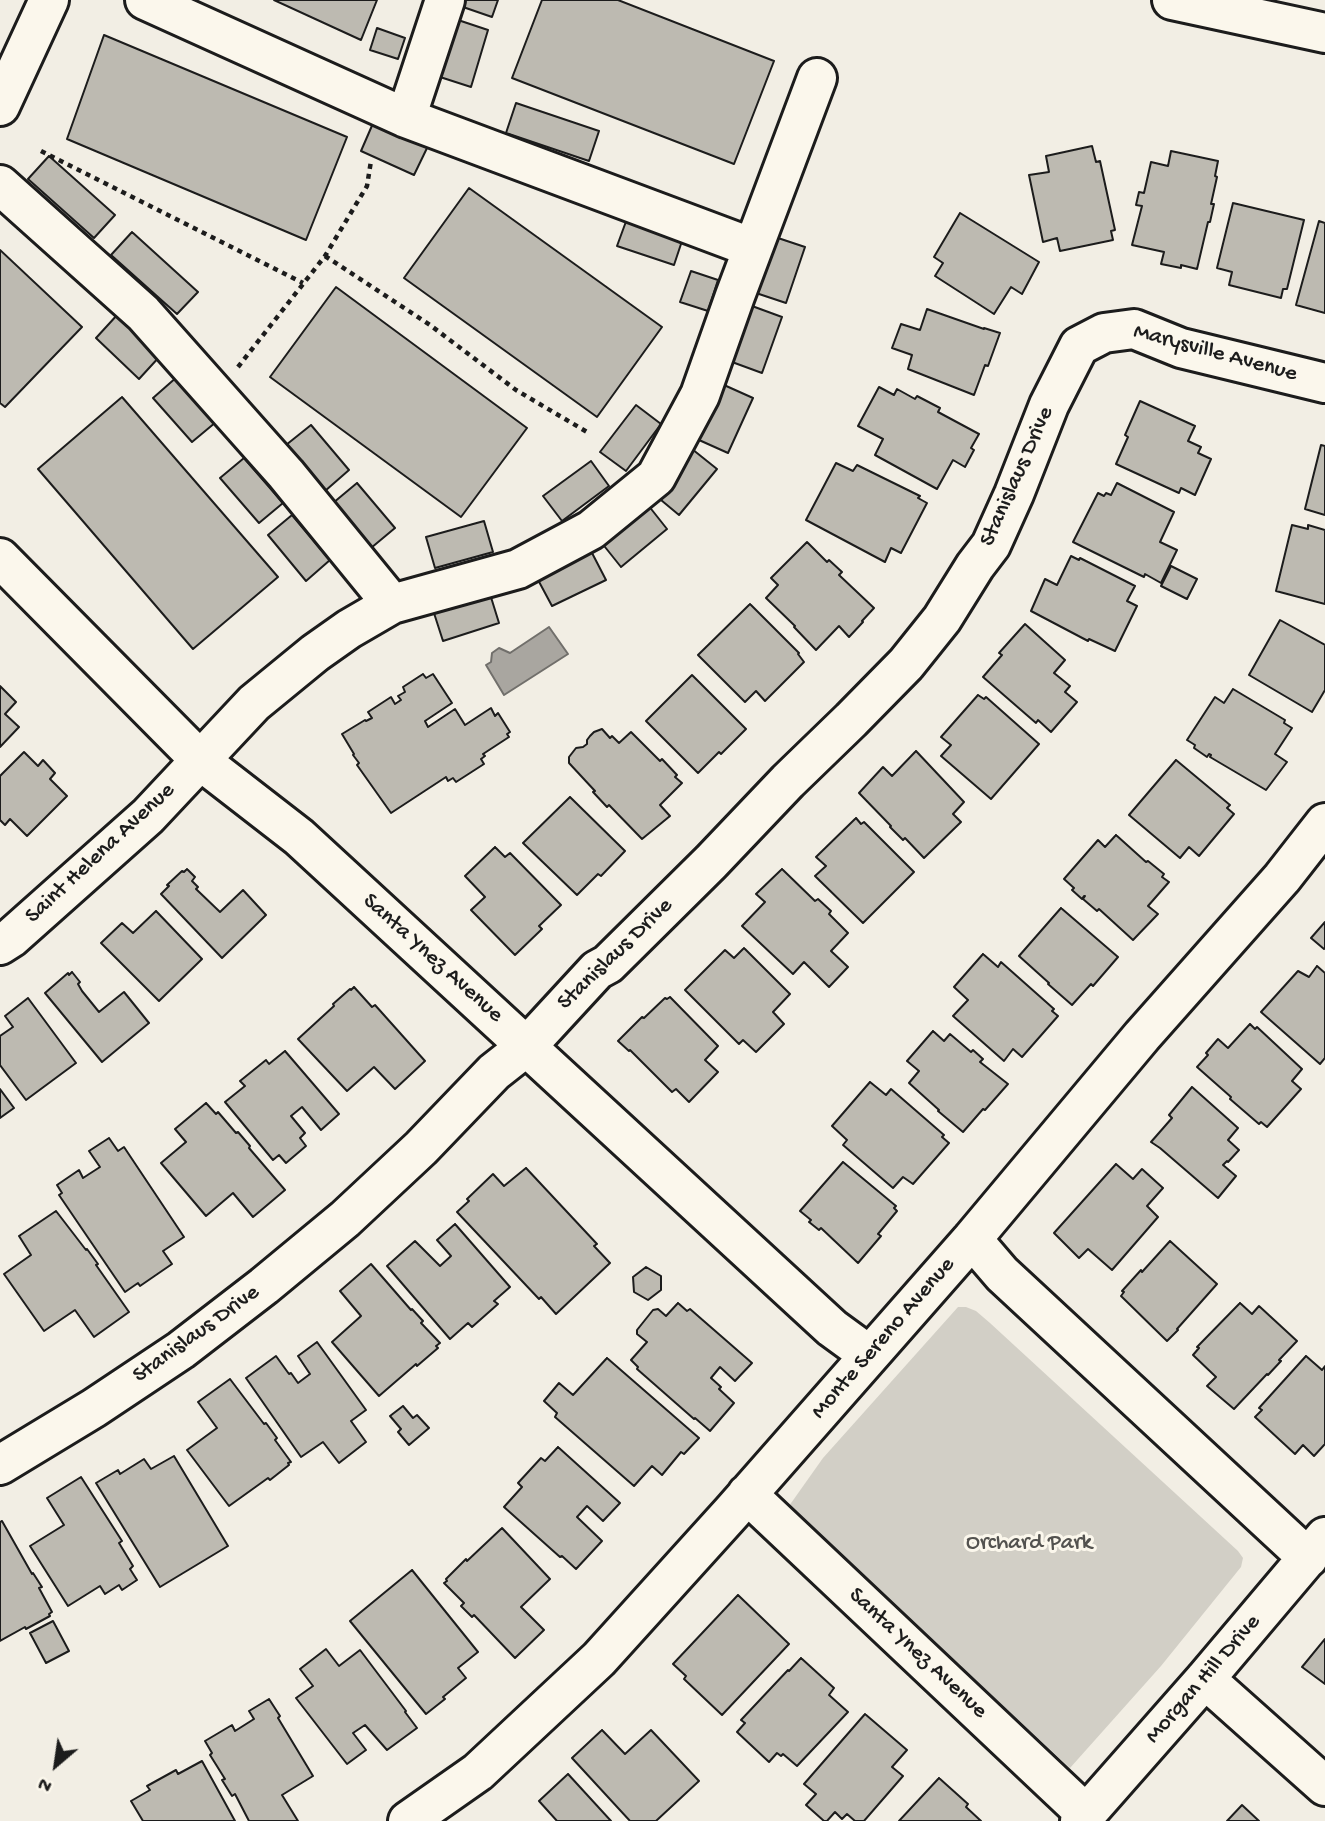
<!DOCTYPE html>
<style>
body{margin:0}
#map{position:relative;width:1325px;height:1821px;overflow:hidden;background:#f2eee4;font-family:"Gochi Hand",sans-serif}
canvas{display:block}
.north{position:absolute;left:21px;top:1730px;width:70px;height:70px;-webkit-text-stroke:5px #fbf7ec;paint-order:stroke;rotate:209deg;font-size:19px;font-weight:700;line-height:28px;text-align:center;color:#1c1c1c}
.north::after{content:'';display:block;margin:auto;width:24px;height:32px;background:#1c1c1c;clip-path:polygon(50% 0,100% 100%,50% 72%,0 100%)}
</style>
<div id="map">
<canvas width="1325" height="1821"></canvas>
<div class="north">N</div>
</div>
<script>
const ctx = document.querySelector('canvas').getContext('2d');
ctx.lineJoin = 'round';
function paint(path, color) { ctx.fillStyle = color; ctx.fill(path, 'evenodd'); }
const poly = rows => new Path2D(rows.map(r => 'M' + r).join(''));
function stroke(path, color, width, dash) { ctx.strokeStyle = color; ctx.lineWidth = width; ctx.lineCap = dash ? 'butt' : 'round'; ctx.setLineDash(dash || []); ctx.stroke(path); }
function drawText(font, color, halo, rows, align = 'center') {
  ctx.font = font + ' "Gochi Hand",sans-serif'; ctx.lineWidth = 6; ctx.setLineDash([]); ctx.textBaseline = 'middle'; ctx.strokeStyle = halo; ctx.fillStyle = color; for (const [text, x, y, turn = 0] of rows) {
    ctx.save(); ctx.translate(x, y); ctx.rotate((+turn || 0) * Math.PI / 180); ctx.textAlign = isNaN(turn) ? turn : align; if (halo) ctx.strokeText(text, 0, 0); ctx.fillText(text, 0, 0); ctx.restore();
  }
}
paint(poly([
 [958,1307,966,1307,976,1311,990,1323,1238,1551,1243,1558,1241,1567,1161,1666,1070,1768,789,1506,823,1458]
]), '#d2cfc6');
const water = poly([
 [549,627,568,654,504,695,486,665,491,662,492,653,499,648,510,653,549,627]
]);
paint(water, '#a9a6a0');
stroke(water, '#716f6b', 2);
const building = poly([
 [274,0,377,0,361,40,274,0],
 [465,0,498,0,492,17,463,7,465,0],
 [542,0,618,0,774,61,734,164,512,78,542,0],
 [458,20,488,30,471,87,440,77,458,20],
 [377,28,405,38,398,59,370,50,377,28],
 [104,35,347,137,306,240,67,139,104,35],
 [516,103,599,131,589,161,506,133,516,103],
 [374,121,428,146,414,175,361,151,374,121],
 [1092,146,1096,162,1100,161,1115,230,1111,231,1113,240,1060,251,1057,238,1043,242,1029,175,1049,172,1046,156,1092,146],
 [1171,151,1218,161,1215,176,1217,177,1211,204,1214,204,1210,222,1208,222,1197,269,1181,265,1181,268,1161,264,1164,252,1132,245,1142,206,1136,205,1139,192,1144,193,1151,162,1168,166,1171,151],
 [49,156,115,215,94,238,28,179,49,156],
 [469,188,662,327,597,417,404,278,469,188],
 [1233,203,1304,220,1287,289,1283,289,1281,298,1229,285,1232,272,1217,268,1233,203],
 [960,213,1039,262,1022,294,1011,287,994,314,935,276,943,263,934,257,960,213],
 [628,216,684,235,674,265,617,246,628,216],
 [1319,221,1325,223,1325,313,1296,305,1319,221],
 [132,232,198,292,177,314,111,255,132,232],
 [775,237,805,247,786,303,756,293,775,237],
 [0,250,82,327,5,407,0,403,0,250],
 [691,271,718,280,708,311,680,302,691,271],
 [336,287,527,428,461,517,270,377,336,287],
 [752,306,782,317,762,373,732,362,752,306],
 [927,309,984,329,984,328,1000,333,988,366,985,365,974,395,908,369,912,355,892,348,901,324,920,330,927,309],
 [118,314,161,355,139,379,96,338,118,314],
 [178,376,216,422,192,442,153,398,178,376],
 [724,385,753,398,728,453,699,440,724,385],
 [879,387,894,395,897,389,915,399,917,396,940,408,938,412,979,434,971,448,974,450,965,467,953,460,937,489,875,455,883,439,858,426,879,387],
 [122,397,278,577,193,649,38,469,122,397],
 [1140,401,1195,426,1188,441,1201,447,1198,453,1211,459,1195,495,1181,488,1179,493,1116,464,1128,437,1125,435,1140,401],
 [636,405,661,424,626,471,600,452,636,405],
 [311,425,349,470,325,491,286,445,311,425],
 [1321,445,1325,446,1325,515,1305,509,1321,445],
 [692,449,717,469,679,515,655,495,692,449],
 [244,458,283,503,259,523,220,478,244,458],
 [591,461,609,486,562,521,543,496,591,461],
 [836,463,853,471,857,465,920,496,918,498,927,503,901,553,891,548,885,562,806,520,836,463],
 [357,483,395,528,371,548,333,503,357,483],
 [1117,483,1174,512,1160,542,1177,550,1161,583,1145,574,1144,577,1073,542,1098,493,1104,496,1106,493,1111,495,1117,483],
 [648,505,667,529,621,567,601,542,648,505],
 [292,515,330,560,306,581,268,535,292,515],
 [484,521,493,552,435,568,426,537,484,521],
 [1292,525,1308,529,1308,525,1325,530,1325,604,1276,591,1292,525],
 [807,542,827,562,829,560,842,572,839,575,874,608,862,621,863,622,849,637,839,626,816,650,794,627,795,626,766,598,778,585,771,578,807,542],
 [591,551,606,580,552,606,537,578,591,551],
 [1071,556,1079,560,1080,558,1135,586,1127,601,1137,606,1115,651,1089,639,1088,641,1031,611,1045,579,1057,585,1071,556],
 [1171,566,1197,579,1187,599,1161,586,1171,566],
 [490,594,499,623,443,641,433,610,490,594],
 [750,604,799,653,798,654,804,662,765,701,756,691,745,702,698,655,750,604],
 [1280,620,1325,645,1325,690,1312,712,1249,675,1280,620],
 [1025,624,1065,660,1054,673,1070,686,1065,692,1077,702,1051,732,1038,720,1036,723,983,677,1002,655,999,653,1025,624],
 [423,674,426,678,433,674,452,703,425,721,428,727,455,709,465,725,491,708,495,716,498,713,510,732,507,734,509,737,483,754,485,756,481,759,484,764,456,782,453,778,448,781,446,777,391,813,357,765,359,763,353,755,354,754,342,734,365,720,366,721,372,718,368,712,391,697,395,704,401,700,398,696,405,692,403,687,423,674],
 [692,675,746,729,721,754,719,752,698,773,646,721,692,675],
 [0,686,16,702,5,714,19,727,0,747,0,686],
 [1233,689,1285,720,1284,723,1292,728,1275,754,1287,762,1266,790,1210,757,1211,755,1209,754,1207,757,1194,748,1195,745,1187,740,1215,697,1224,703,1233,689],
 [978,695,984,699,986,697,1039,744,991,799,941,756,951,745,941,737,978,695],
 [602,729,610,738,612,736,619,743,631,732,660,761,662,759,677,775,675,777,682,783,660,805,670,816,642,839,609,805,607,807,593,792,595,791,569,763,569,757,576,748,583,747,587,744,587,740,590,736,594,732,602,729],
 [916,751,964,802,953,814,961,822,924,858,905,838,903,840,890,827,891,826,859,793,883,767,892,776,916,751],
 [24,752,38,766,43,760,55,773,50,779,67,796,27,836,10,819,5,825,0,820,0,776,24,752],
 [1176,760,1230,805,1227,808,1234,814,1199,856,1189,847,1180,858,1129,815,1176,760],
 [570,797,625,851,601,876,598,874,577,895,523,843,570,797],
 [856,818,861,824,864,822,914,872,863,923,815,876,826,866,816,857,856,818],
 [1116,835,1146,862,1148,861,1164,874,1162,877,1169,882,1148,906,1158,914,1133,940,1099,909,1097,911,1083,899,1085,896,1084,896,1082,899,1072,890,1074,888,1064,879,1098,840,1105,847,1116,835],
 [495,847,505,857,510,853,561,905,539,926,542,929,515,955,471,910,485,897,465,876,495,847],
 [187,869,195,877,192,881,198,887,196,889,220,912,243,890,266,915,222,958,161,894,169,886,167,885,182,871,184,872,187,869],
 [782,869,815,901,818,899,831,911,829,914,848,933,831,951,848,967,829,987,804,962,793,974,742,926,765,902,756,894,782,869],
 [1061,908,1118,957,1093,986,1091,984,1072,1005,1048,984,1049,983,1019,956,1061,908],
 [156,911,202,959,159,1001,101,943,122,923,133,933,156,911],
 [1325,922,1325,948,1324,949,1311,938,1325,922],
 [744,948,790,994,773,1012,784,1024,756,1052,743,1040,739,1044,685,990,725,950,734,958,744,948],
 [983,954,998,967,1001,962,1054,1009,1052,1011,1058,1016,1022,1057,1013,1049,1004,1061,953,1016,968,1000,954,987,983,954],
 [1317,966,1325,973,1325,1058,1320,1064,1261,1012,1298,971,1309,977,1317,966],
 [72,972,80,982,78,984,82,991,99,1012,124,992,149,1023,102,1062,45,993,68,973,69,975,72,972],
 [354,987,372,1007,375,1005,425,1061,395,1089,374,1067,347,1091,298,1039,334,1006,333,1004,350,989,351,990,354,987],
 [670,997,718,1046,705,1060,718,1072,689,1102,676,1089,672,1092,630,1050,629,1051,618,1041,642,1017,644,1018,665,998,667,999,670,997],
 [28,998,76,1063,26,1100,0,1065,0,1036,13,1027,5,1016,28,998],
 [1250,1024,1255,1029,1257,1027,1302,1069,1292,1081,1301,1089,1267,1127,1261,1122,1259,1124,1230,1099,1231,1097,1197,1067,1208,1055,1206,1053,1218,1039,1228,1048,1250,1024],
 [933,1031,944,1041,950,1034,971,1052,973,1050,983,1059,980,1062,1008,1084,985,1110,983,1109,963,1132,938,1111,939,1110,909,1083,919,1071,907,1061,933,1031],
 [285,1051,339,1114,321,1130,302,1107,291,1116,305,1133,300,1138,306,1146,286,1163,279,1155,273,1160,225,1102,245,1086,240,1081,266,1060,269,1064,285,1051],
 [870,1082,886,1095,891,1089,944,1135,942,1137,949,1143,913,1184,903,1177,893,1188,843,1145,847,1140,832,1126,870,1082],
 [1192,1087,1238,1128,1228,1140,1239,1150,1228,1162,1227,1161,1223,1165,1236,1176,1218,1198,1160,1148,1151,1142,1172,1118,1169,1115,1192,1087],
 [0,1089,14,1108,0,1118,0,1089],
 [206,1103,216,1114,218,1112,236,1133,238,1132,250,1146,249,1148,285,1190,253,1217,233,1193,206,1216,161,1163,186,1142,175,1129,206,1103],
 [109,1138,118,1151,124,1147,184,1237,163,1251,172,1264,140,1286,138,1283,125,1292,59,1195,62,1193,57,1185,79,1170,83,1178,100,1167,89,1151,109,1138],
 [843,1162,896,1206,894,1208,897,1211,878,1234,881,1236,858,1263,821,1228,819,1230,809,1222,811,1220,800,1211,843,1162],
 [1116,1164,1133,1179,1142,1169,1163,1188,1147,1206,1158,1217,1112,1270,1088,1249,1079,1258,1054,1233,1116,1164],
 [526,1168,597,1244,594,1246,610,1263,556,1314,541,1297,539,1299,457,1212,469,1201,467,1199,493,1174,504,1186,526,1168],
 [56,1211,86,1250,87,1249,98,1264,96,1265,129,1312,94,1337,75,1310,44,1331,4,1274,31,1255,19,1236,56,1211],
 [455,1224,510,1287,494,1301,498,1304,472,1327,468,1323,450,1339,387,1266,415,1241,440,1266,451,1256,437,1240,455,1224],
 [1170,1241,1217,1284,1177,1329,1178,1330,1167,1341,1121,1296,1124,1292,1122,1291,1141,1270,1142,1272,1170,1241],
 [371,1264,411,1310,412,1309,423,1321,421,1323,440,1343,436,1346,438,1348,417,1366,416,1364,379,1396,332,1342,361,1316,340,1291,371,1264],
 [646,1267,661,1276,661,1290,648,1300,634,1292,633,1277,646,1267],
 [678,1303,687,1311,690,1309,752,1363,735,1381,720,1367,711,1378,721,1387,719,1389,734,1403,710,1431,695,1418,694,1419,637,1369,638,1367,631,1360,647,1342,637,1334,637,1330,653,1310,658,1309,666,1316,678,1303],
 [1240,1303,1252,1314,1259,1306,1297,1341,1279,1360,1281,1361,1268,1375,1267,1374,1234,1409,1207,1386,1216,1377,1193,1355,1199,1348,1197,1347,1240,1303],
 [317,1342,366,1410,351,1421,366,1442,339,1463,323,1442,301,1457,246,1378,276,1356,289,1374,291,1373,298,1383,310,1374,298,1356,317,1342],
 [1306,1356,1322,1370,1325,1366,1325,1444,1314,1456,1303,1445,1295,1454,1255,1417,1262,1410,1259,1408,1306,1356],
 [607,1358,699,1438,684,1454,681,1452,662,1475,652,1466,634,1486,555,1417,557,1413,544,1401,559,1383,573,1395,607,1358],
 [230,1379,264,1424,266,1423,277,1438,275,1440,291,1462,288,1463,289,1465,270,1480,268,1478,229,1506,187,1450,217,1428,198,1402,230,1379],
 [403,1406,413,1418,417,1415,429,1428,409,1445,398,1432,401,1429,390,1416,403,1406],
 [558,1447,620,1503,603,1521,587,1506,577,1517,602,1541,576,1569,562,1556,560,1557,504,1507,522,1487,518,1483,541,1458,545,1461,558,1447],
 [174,1456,228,1546,160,1587,96,1483,118,1470,120,1474,144,1459,151,1469,174,1456],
 [81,1477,122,1541,119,1543,133,1566,130,1569,137,1580,122,1590,119,1585,105,1594,100,1586,68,1606,30,1546,64,1525,47,1498,81,1477],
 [2,1521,32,1574,33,1573,42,1587,39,1588,52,1612,49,1614,50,1616,26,1629,25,1627,0,1641,0,1522,2,1521],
 [502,1528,550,1579,521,1607,544,1630,515,1658,474,1615,472,1617,461,1606,464,1603,444,1583,447,1581,446,1579,466,1559,467,1561,502,1528],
 [412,1570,478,1652,458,1668,466,1678,443,1697,445,1699,426,1714,350,1621,412,1570],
 [738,1595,789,1644,722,1715,684,1679,686,1676,673,1664,738,1595],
 [53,1621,69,1651,46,1663,30,1633,53,1621],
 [1325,1639,1325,1684,1302,1667,1325,1639],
 [326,1649,339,1666,360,1650,406,1711,405,1712,417,1728,387,1750,365,1725,353,1733,366,1750,347,1764,296,1698,313,1686,300,1669,326,1649],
 [801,1658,834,1688,829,1695,848,1712,797,1766,783,1754,781,1756,777,1753,769,1762,737,1732,745,1723,741,1720,788,1670,789,1671,801,1658],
 [269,1699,280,1716,278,1718,313,1776,282,1795,298,1821,249,1821,235,1794,232,1796,222,1780,225,1779,210,1755,212,1753,205,1741,232,1725,235,1731,254,1719,249,1711,269,1699],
 [865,1714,907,1750,892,1767,903,1776,864,1821,855,1821,847,1814,842,1819,835,1812,827,1821,824,1821,806,1805,816,1794,804,1784,865,1714],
 [602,1730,625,1754,651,1730,699,1781,656,1821,630,1821,572,1758,602,1730],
 [202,1761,235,1821,143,1821,131,1801,150,1790,147,1786,176,1770,178,1774,202,1761],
 [568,1774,611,1821,557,1821,539,1801,568,1774],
 [939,1778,968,1804,966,1807,981,1821,899,1821,939,1778],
 [1242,1805,1259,1821,1227,1821,1242,1805]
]);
paint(building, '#bdbab1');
stroke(building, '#1c1c1c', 2);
const minor = poly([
 [145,0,406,118,753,248],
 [0,106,49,0],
 [406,118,445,0],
 [0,185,143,313,286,474,392,604],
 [0,558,201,761,299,837,832,1328,869,1355],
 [0,945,11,938,148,816,254,703,315,653,349,629,392,604,518,569,591,530,656,477,700,395,735,296,817,78],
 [972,1239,1002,1274,1308,1558],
 [0,1465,94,1408,181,1350,264,1286,345,1219,421,1148,494,1072,527,1046,597,970,608,964,711,862,788,781,851,720,906,664,942,619,975,566,991,545,1014,494,1049,405,1079,346,1104,333,1134,329,1181,348,1325,383],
 [747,1494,1086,1814],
 [1205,1679,1325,1786],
 [408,1821,478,1772,599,1659,732,1512,972,1239,1142,1036,1282,878,1325,823],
 [1080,1821,1205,1679,1325,1537]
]);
const major = poly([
 [1172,0,1325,33]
]);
stroke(minor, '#1c1c1c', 44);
stroke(major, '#1c1c1c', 44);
stroke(poly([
 [41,151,303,283],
 [325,256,430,325,516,390,587,432],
 [238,367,325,256,367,186,371,161]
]), '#1c1c1c', 4.5, [5, 5]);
stroke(minor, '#fbf7ec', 38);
stroke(major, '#fbf7ec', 38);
drawText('23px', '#1c1c1c', '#fbf7ec', [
 ["Marysville Avenue",1215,354,15],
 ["Stanislaus Drive",1018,477,-66],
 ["Saint Helena Avenue",101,854,-43],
 ["Stanislaus Drive",616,955,-44],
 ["Santa Ynez Avenue",432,959,42],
 ["Stanislaus Drive",197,1335,-36],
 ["Monte Sereno Avenue",884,1339,-49],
 ["Santa Ynez Avenue",917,1654,43],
 ["Morgan Hill Drive",1204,1680,-49]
]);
drawText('23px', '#53524f', '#fbf7ec', [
 ["Orchard Park",1029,1544]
]);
</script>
